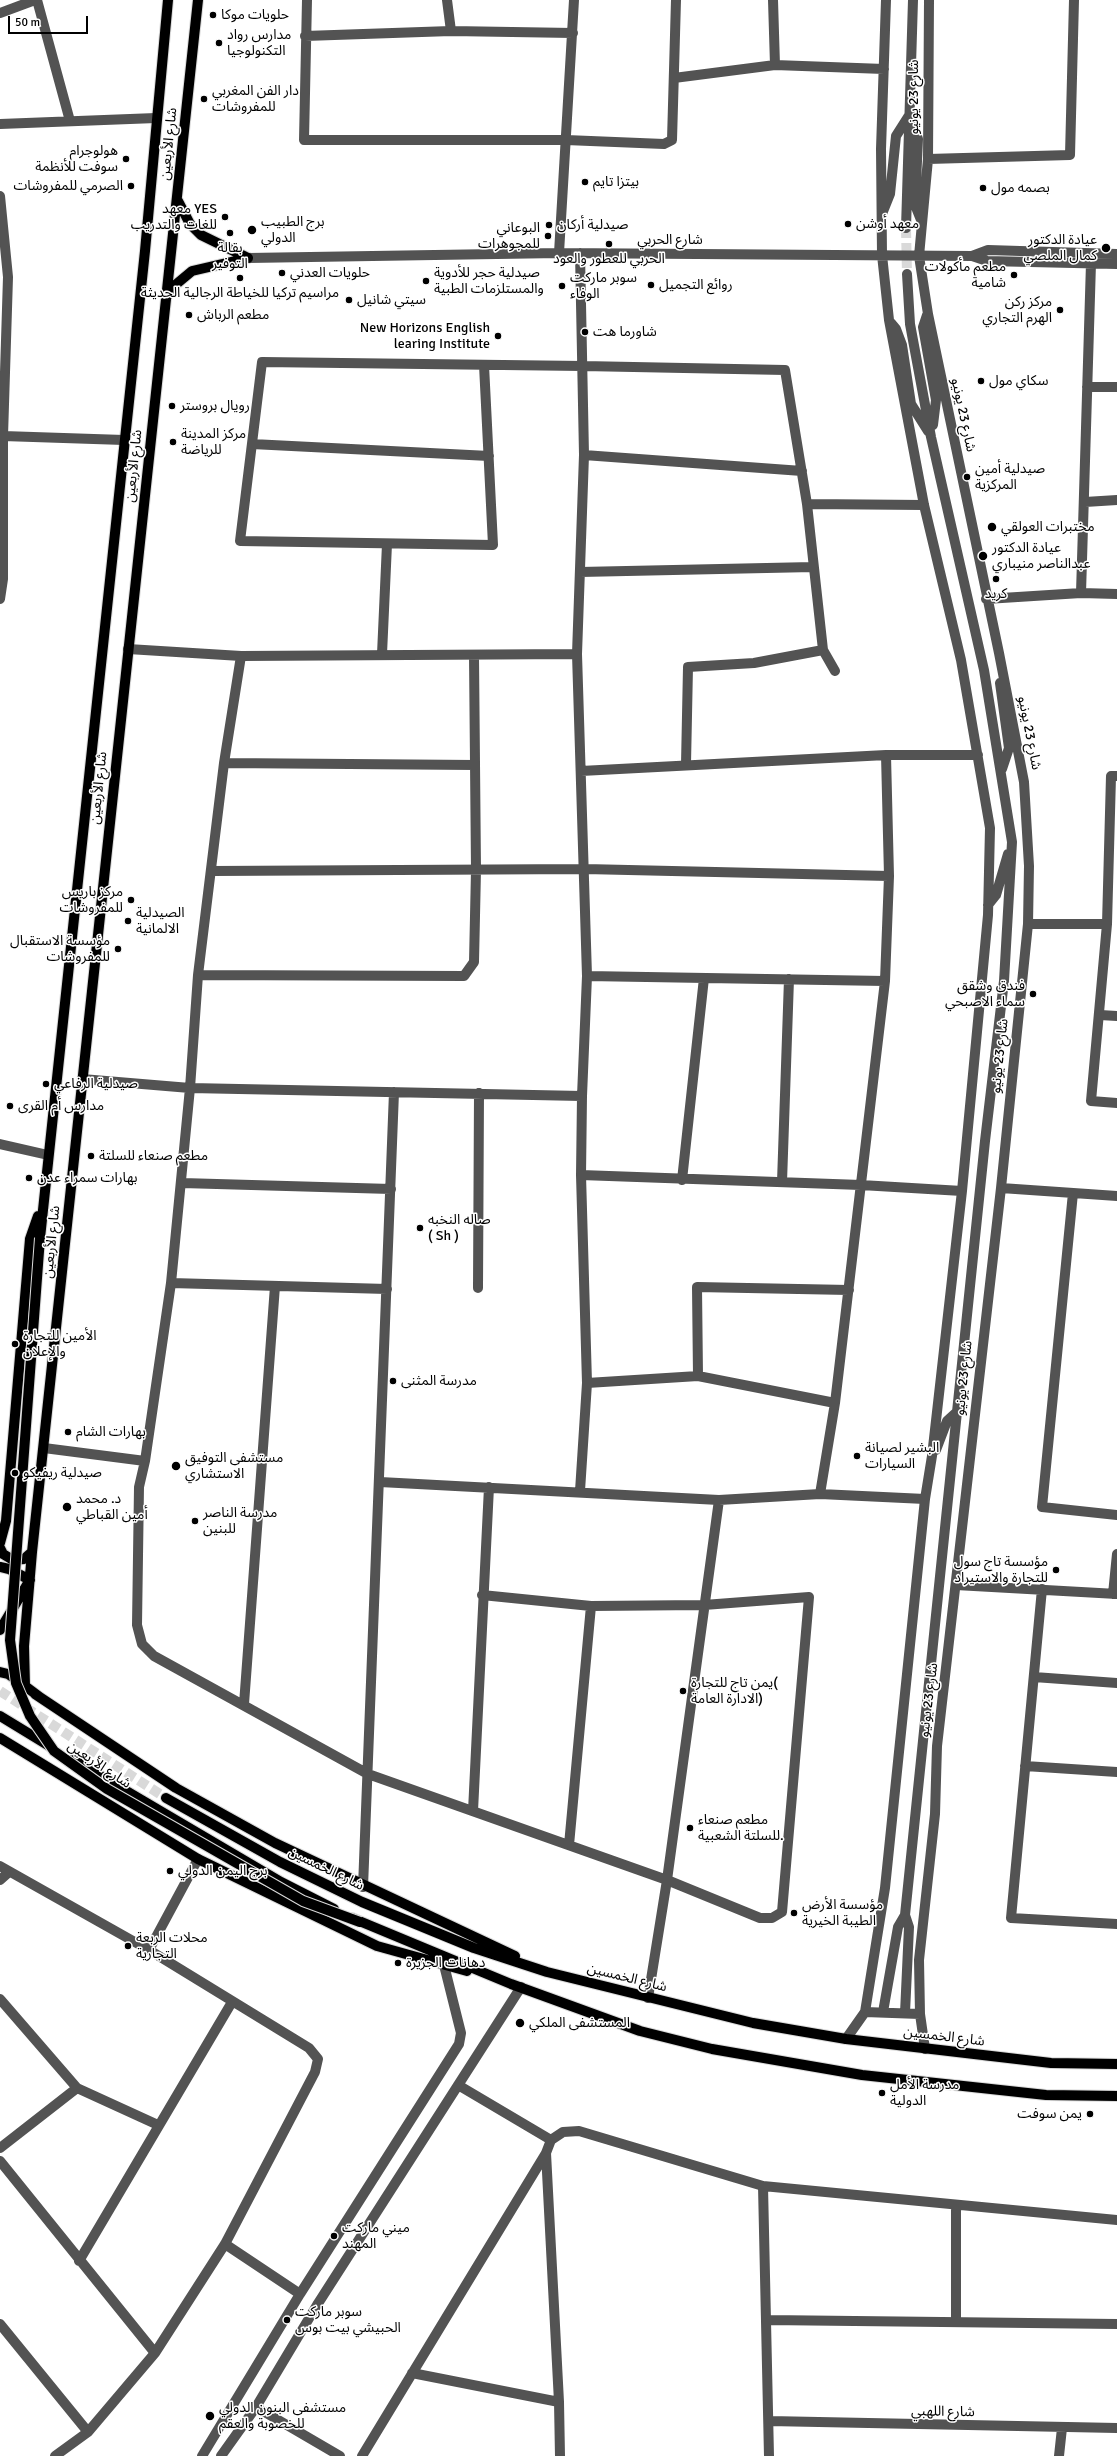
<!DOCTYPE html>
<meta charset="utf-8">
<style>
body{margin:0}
#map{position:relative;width:1117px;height:2456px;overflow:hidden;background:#fff;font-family:Signika,sans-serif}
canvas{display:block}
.scale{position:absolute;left:8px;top:16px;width:80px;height:18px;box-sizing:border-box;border:2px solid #000;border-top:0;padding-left:5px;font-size:12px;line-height:14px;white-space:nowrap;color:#000;-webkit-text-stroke:3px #fff;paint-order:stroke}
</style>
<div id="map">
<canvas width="1117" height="2456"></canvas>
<div class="scale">50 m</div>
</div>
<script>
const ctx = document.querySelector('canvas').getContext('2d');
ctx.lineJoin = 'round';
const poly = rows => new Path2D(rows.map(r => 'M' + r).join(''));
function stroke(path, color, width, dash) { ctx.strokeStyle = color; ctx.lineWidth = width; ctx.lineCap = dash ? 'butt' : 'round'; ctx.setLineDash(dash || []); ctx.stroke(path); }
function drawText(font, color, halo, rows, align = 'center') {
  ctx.font = font + ' Signika,"Noto Sans Arabic",sans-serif'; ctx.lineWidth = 3; ctx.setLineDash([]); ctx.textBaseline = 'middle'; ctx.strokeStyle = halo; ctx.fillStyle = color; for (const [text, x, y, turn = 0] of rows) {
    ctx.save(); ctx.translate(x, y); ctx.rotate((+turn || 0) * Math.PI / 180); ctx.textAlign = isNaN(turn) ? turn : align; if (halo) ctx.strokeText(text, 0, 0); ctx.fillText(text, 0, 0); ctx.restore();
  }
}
stroke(poly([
 [906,228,907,274]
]), '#d9d9d9', 10, [10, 5]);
stroke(poly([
 [0,1691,166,1798]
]), '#d9d9d9', 10, [10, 5]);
const major = poly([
 [178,201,190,224,201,235,248,258],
 [168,295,174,286,192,271,248,258],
 [40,1238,145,251,168,0],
 [0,1543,6,1521,30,1239,38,1216],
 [0,1548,3,1554,13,1560,24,1559,32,1552],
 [0,1567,9,1569,30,1580],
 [0,1630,28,1583],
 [0,1672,8,1674,21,1683],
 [35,1694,176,1788,275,1843,515,1956],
 [41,1698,25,1686,24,1646,32,1552,198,0],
 [0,1716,51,1747],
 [0,1738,198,1859,377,1946,467,1971],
 [72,1759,281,1882,334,1909],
 [166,1798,280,1862,362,1902,474,1948,547,1972,753,2023,846,2039,1051,2063,1117,2064],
 [352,1918,511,1984,640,2031,712,2049,862,2075,1046,2095,1117,2096]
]);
stroke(major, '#dbdbdb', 12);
stroke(poly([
 [37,0,70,121],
 [307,0,304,140,566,140,664,144,672,140,676,0],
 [447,0,451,31],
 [773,0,775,65],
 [0,13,35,0],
 [305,36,451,31,573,33],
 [674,78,775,65,884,69],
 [0,124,156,118],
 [928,159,1070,155,1074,0],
 [0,196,8,277,3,436,3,579,0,599],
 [882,214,890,194,896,136,910,114,918,139,915,205,921,220],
 [906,228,913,0],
 [559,253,574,0],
 [580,253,584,455,577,654,587,976,582,1096,581,1175,587,1383,580,1491],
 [972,256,988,250,1117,254],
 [248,258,559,253,972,256,987,261,1117,264],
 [927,315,923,327,936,400,933,425],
 [891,323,896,329,902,345,911,404,928,431],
 [484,365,493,545,240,541,262,362,583,366,785,370,807,504,823,650,835,671],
 [1087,387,1117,387],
 [3,436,124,440],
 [252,444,489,456],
 [584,455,802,471],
 [1085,502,1117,500],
 [807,504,924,505],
 [580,572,813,567],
 [1081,593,1091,263],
 [986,599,1081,593,1117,594],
 [128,649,241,656,577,654],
 [382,654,387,544],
 [241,656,224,763,198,975,190,1088,171,1283,145,1461,139,1487,137,1625,142,1644,154,1656,368,1774,667,1880,760,1918,772,1918,782,1912,809,1597,704,1605,591,1606,482,1595],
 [1000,683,1009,748,1002,769],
 [224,763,475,765],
 [686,764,688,667,754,663,823,650],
 [581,771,886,755,978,755],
 [1117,776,1111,776,1107,924,1091,1101,1117,1103],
 [212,871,585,869,889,876],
 [988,905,996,895,1008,854],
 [1028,924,1107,924],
 [198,975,464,976,474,962,476,870,474,656],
 [587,976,885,981],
 [1100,1015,1117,1016],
 [82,1079,190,1088,582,1096],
 [0,1144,48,1155],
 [581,1175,861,1185,962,1191],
 [682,1180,704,978],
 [782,1182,789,979],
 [182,1183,391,1189],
 [1001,1188,1117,1196],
 [1073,1193,1042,1507,1117,1515],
 [171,1283,387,1289],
 [478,1288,479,1093],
 [698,1376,697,1287,849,1290],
 [587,1383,698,1376,835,1403],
 [44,1448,145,1461],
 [936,1450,947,1421,958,1411],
 [380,1482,719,1500,820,1494,925,1499],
 [820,1494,835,1403,885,981,889,876,886,755],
 [956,1585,1117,1594],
 [1042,1589,1011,1918,1117,1924],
 [1113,1594,1117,1554],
 [1034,1677,1117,1683],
 [244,1704,275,1286],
 [1025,1766,1117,1772],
 [473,1811,489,1487],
 [569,1845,591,1606],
 [0,1866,149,1950,309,2048,318,2059,315,2072,225,2244,155,2353,88,2432,55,2456],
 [0,1880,9,1872],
 [363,1887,394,1092],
 [149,1950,198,1859],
 [648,1998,667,1880,719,1500],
 [0,1999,77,2088,158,2125],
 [865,2012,920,2014],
 [883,2012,898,1927,905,1915],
 [905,2013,909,1927,905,1915,985,1141,1004,981,1012,842,984,670,931,437,910,324,907,274],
 [846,2039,865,2012,885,1888,925,1499,932,1456,962,1191,988,915,990,828,961,660,924,505,889,320,882,255,881,149,886,0],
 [925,2049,920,2014,919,1960,935,1814,937,1746,1001,1188,1028,924,1029,866,1024,782,999,653,928,314,919,256,928,159,929,0],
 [458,2085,551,2140],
 [0,2148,77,2088],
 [0,2161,155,2353],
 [763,2186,769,2456],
 [225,2244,300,2294],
 [79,2261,232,2002],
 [767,2320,1117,2324],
 [956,2322,956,2205],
 [0,2324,88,2432],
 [412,2373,559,2402,546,2153],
 [559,2402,560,2456],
 [256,2407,340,2456],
 [769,2421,1117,2428],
 [202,2456,300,2294,459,2044,461,2033,444,1965],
 [221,2456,256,2407,317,2305,521,1987],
 [362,2456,546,2153,551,2140,563,2132,579,2131,763,2186,1117,2220],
 [1059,2456,1062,2428]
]), '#535353', 10);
stroke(major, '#000', 10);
const majorBridge = poly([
 [40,1238,10,1640,16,1683,30,1716,54,1751,107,1789,303,1901,360,1922]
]);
stroke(majorBridge, '#dbdbdb', 12, []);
stroke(majorBridge, '#000', 10);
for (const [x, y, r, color] of [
 [213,15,4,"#000"],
 [219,43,4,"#000"],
 [204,99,4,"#000"],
 [126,159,4,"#000"],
 [585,182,4,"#000"],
 [131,186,4,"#000"],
 [983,188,4,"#000"],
 [225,217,4,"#000"],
 [848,224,4,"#000"],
 [549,225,4,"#000"],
 [252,230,5,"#000"],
 [230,233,4,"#000"],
 [548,236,4,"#000"],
 [609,244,4,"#000"],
 [1106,248,5,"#000"],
 [282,273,4,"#000"],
 [1014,275,4,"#000"],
 [240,278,4,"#000"],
 [426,281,4,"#000"],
 [651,285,4,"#000"],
 [562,286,4,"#000"],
 [349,300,4,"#000"],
 [1060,310,4,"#000"],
 [189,315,4,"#000"],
 [585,332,4,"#000"],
 [498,336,4,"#000"],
 [981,381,4,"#000"],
 [172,406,4,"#000"],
 [173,442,4,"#000"],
 [967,477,4,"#000"],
 [992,527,5,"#000"],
 [983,556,5,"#000"],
 [996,579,4,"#000"],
 [131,900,4,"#000"],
 [128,921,4,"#000"],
 [118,949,4,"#000"],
 [1033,994,4,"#000"],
 [46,1084,4,"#000"],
 [10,1106,4,"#000"],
 [91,1156,4,"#000"],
 [29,1178,4,"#000"],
 [420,1228,4,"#000"],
 [15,1344,4,"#000"],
 [393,1381,4,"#000"],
 [68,1432,4,"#000"],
 [857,1456,4,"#000"],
 [176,1466,5,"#000"],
 [15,1473,4,"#000"],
 [67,1507,5,"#000"],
 [195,1521,4,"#000"],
 [1056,1570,4,"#000"],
 [683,1691,4,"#000"],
 [690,1828,4,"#000"],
 [170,1871,4,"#000"],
 [794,1913,4,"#000"],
 [128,1946,4,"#000"],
 [398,1963,4,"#000"],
 [520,2023,5,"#000"],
 [882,2093,4,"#000"],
 [1090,2114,4,"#000"],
 [334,2236,4,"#000"],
 [287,2320,4,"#000"],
 [210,2416,5,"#000"]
]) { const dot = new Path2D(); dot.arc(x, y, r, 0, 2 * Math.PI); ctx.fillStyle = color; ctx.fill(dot); stroke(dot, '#fff', 1.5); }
drawText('14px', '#000', '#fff', [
 ["حلويات موكا",221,15],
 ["مدارس رواد",227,35],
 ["التكنولوجيا",227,51],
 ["دار الفن المغربي",212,91],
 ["للمفروشات",212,107],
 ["هولوجرام",118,151,"right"],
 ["سوفت للأنظمة",118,167,"right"],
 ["بيتزا تايم",593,182],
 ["الصرمي للمفروشات",123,186,"right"],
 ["بصمه مول",991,188],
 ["معهد YES",217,209,"right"],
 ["للغات والتدريب",217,225,"right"],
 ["برج الطبيب",261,222],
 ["الدولي",261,238],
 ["معهد أوشن",856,224],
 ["صيدلية أركان",557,225],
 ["البوعاني",540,228,"right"],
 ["للمجوهرات",540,244,"right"],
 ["عيادة الدكتور",1097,240,"right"],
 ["كمال الملصي",1097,256,"right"],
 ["بقالة",230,248,"center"],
 ["التوفير",230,264,"center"],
 ["الحربي للعطور والعود",609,259,"center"],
 ["مطعم مأكولات",1006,267,"right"],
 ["شامية",1006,283,"right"],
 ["حلويات العدني",290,273],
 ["صيدلية حجر للأدوية",434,273],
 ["والمستلزمات الطبية",434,289],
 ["سوبر ماركت",570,278],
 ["الوفاء",570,294],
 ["روائع التجميل",659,285],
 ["مراسيم تركيا للخياطة الرجالية الحديثة",240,293,"center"],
 ["سيتي شانيل",357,300],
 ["مركز ركن",1052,302,"right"],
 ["الهرم التجاري",1052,318,"right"],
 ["مطعم الرباش",197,315],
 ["New Horizons English",490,328,"right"],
 ["learing Institute",490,344,"right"],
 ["شاورما هت",593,332],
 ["سكاي مول",989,381],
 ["رويال بروستر",180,406],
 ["مركز المدينة",181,434],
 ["للرياضة",181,450],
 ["صيدلية أمين",975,469],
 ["المركزية",975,485],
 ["مختبرات العولقي",1001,527],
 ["عيادة الدكتور",992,548],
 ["عبدالناصر منيباري",992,564],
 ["كريد",996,594,"center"],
 ["مركز باريس",123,892,"right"],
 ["للمفروشات",123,908,"right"],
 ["الصيدلية",136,913],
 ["الالمانية",136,929],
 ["مؤسسة الاستقبال",110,941,"right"],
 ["للمفروشات",110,957,"right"],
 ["فندق وشقق",1025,986,"right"],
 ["سماء الاصبحي",1025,1002,"right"],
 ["صيدلية الرفاعي",54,1084],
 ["مدارس أم القرى",18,1106],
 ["مطعم صنعاء للسلتة",99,1156],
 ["بهارات سمراء عدن",37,1178],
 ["صاله النخبه",428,1220],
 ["( Sh )",428,1236],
 ["الأمين للتجارة",23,1336],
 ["والإعلان",23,1352],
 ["مدرسة المثنى",401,1381],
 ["بهارات الشام",76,1432],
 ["البشير لصيانة",865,1448],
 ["السيارات",865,1464],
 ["مستشفى التوفيق",185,1458],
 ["الاستشاري",185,1474],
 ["صيدلية ريفيكو",23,1473],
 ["د. محمد",76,1499],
 ["أمين القباطي",76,1515],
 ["مدرسة الناصر",203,1513],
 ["للبنين",203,1529],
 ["مؤسسة تاج سول",1048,1562,"right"],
 ["للتجارة والاستيراد",1048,1578,"right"],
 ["يمن تاج للتجارة(",691,1683],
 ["الادارة العامة)",691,1699],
 ["مطعم صنعاء",698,1820],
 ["للسلتة الشعبية.",698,1836],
 ["برج اليمن الدولي",178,1871],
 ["مؤسسة الأرض",802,1905],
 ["الطيبة الخيرية",802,1921],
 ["محلات الربعة",136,1938],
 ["التجارية",136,1954],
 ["دهانات الجزيرة",406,1963],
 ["المستشفى الملكي",529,2023],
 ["مدرسة الأمل",890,2085],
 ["الدولية",890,2101],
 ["يمن سوفت",1082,2114,"right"],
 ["ميني ماركت",342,2228],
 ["المهند",342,2244],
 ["سوبر ماركت",295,2312],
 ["الحبيشي بيت بوس",295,2328],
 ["مستشفى البنون الدولي",219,2408],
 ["للخصوبة والعقم",219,2424]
], 'left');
drawText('14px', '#000', '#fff', [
 ["شارع 23 يونيو",914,97,-90],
 ["شارع الأربعين",169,144,-84],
 ["شارع الحربي",670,240],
 ["شارع 23 يونيو",963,415,78],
 ["شارع الأربعين",134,466,-84],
 ["شارع 23 يونيو",1029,733,79],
 ["شارع الأربعين",99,788,-84],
 ["شارع 23 يونيو",1000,1056,-84],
 ["شارع الأربعين",52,1242,-84],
 ["شارع 23 يونيو",964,1378,-84],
 ["شارع 23 يونيو",929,1700,-83],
 ["شارع الأربعين",99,1765,34],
 ["شارع الخمسين",326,1869,26],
 ["شارع الخمسين",627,1978,14],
 ["شارع الخمسين",944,2037,7],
 ["شارع اللهبي",943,2412,1]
]);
</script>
